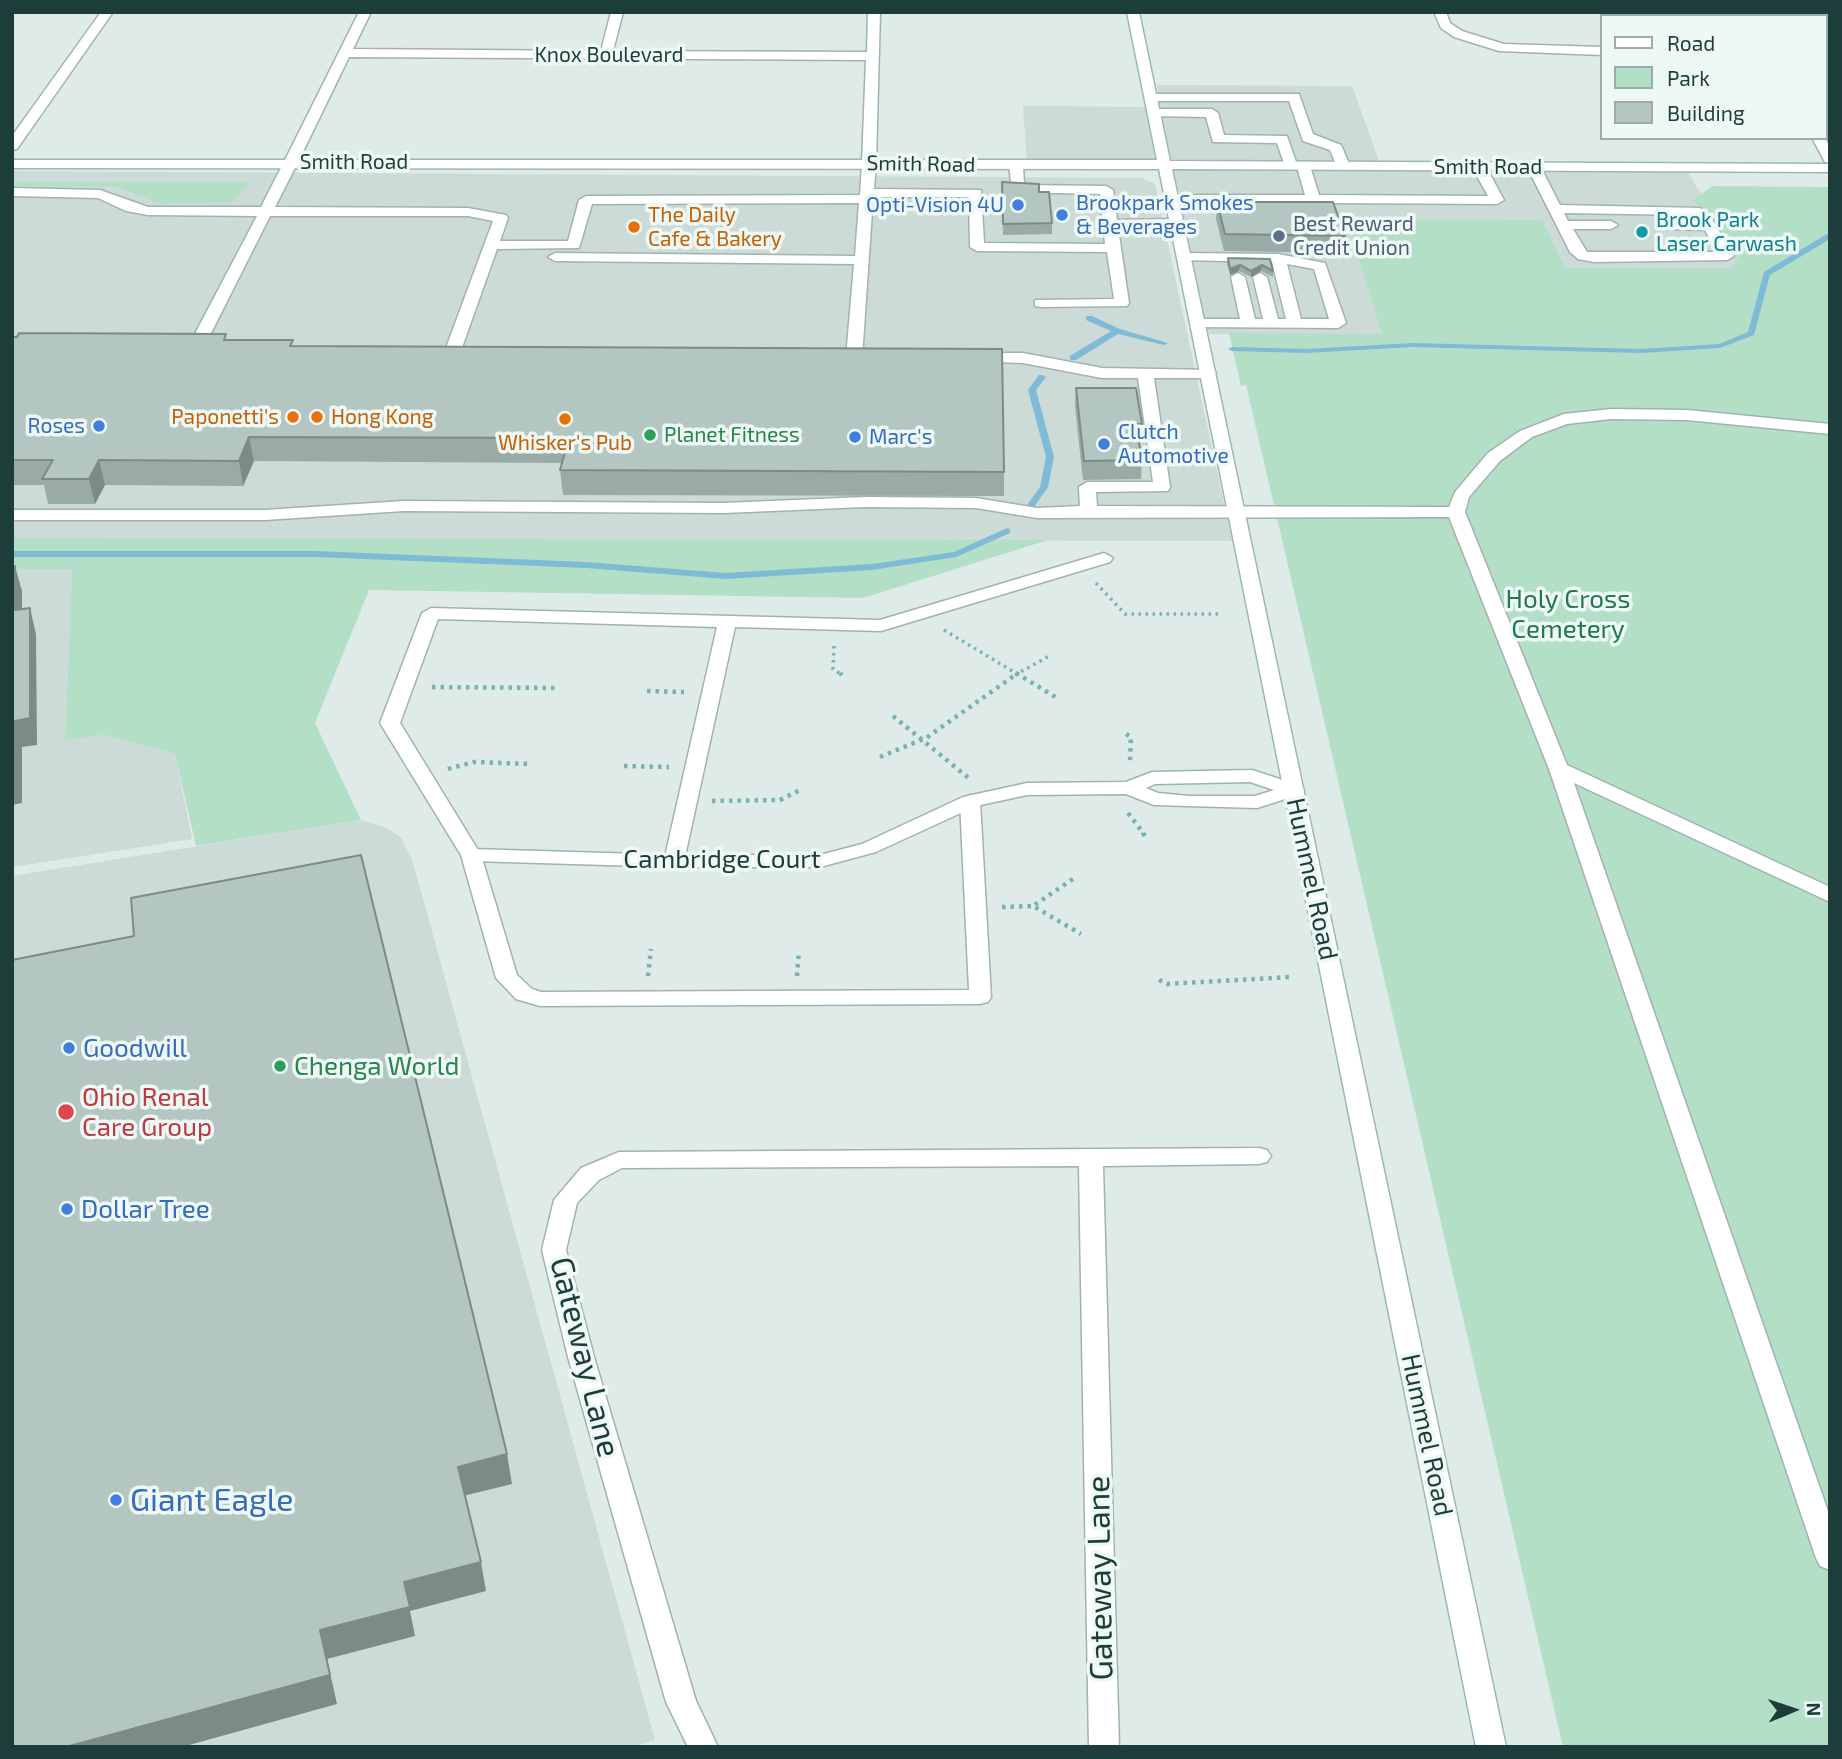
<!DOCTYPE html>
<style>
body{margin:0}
#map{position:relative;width:1842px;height:1759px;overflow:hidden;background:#deebe8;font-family:"Exo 2",sans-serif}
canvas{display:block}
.frame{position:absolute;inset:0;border:14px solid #1d3d3a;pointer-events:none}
.legend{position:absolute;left:1600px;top:14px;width:228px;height:126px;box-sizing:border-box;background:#eef8f5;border:2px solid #9aadaa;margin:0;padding:9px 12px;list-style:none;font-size:21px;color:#1d3d3a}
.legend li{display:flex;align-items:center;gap:14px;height:35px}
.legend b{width:35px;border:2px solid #9aadaa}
.north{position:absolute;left:1758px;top:1675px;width:70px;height:70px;-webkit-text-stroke:5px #eef8f5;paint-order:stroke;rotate:88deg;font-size:19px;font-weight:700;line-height:28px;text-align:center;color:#1d3d3a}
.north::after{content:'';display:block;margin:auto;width:24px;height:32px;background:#1d3d3a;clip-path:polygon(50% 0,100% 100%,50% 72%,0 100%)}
</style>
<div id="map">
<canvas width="1842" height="1759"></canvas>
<div class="frame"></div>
<ul class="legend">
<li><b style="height:9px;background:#fff"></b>Road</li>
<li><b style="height:19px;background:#b4dfc7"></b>Park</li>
<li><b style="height:19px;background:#b3c6c1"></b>Building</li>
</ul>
<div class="north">N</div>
</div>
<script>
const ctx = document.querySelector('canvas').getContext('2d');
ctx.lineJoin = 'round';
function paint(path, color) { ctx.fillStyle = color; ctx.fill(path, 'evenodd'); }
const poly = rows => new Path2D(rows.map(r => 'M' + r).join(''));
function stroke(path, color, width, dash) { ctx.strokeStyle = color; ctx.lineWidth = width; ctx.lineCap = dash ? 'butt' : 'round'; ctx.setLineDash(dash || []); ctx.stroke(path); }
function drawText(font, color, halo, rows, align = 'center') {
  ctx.font = font + ' "Exo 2",sans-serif'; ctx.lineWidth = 7; ctx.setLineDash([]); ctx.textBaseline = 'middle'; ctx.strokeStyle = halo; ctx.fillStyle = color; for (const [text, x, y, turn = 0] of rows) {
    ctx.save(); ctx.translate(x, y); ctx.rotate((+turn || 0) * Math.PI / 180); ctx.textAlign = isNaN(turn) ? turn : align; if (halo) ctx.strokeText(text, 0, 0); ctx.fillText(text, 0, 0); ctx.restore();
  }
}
paint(poly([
 [1157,85,1352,86,1382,169,1687,171,1739,256,1733,268,1565,268,1347,220,1383,335,1208,334,1172,163,1027,162,1023,106,1161,107],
 [12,171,1142,178,1155,184,1232,541,12,538],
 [12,568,72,568,65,740,105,735,175,754,192,839,12,867],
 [361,820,387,828,401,838,412,859,655,1740,631,1747,12,1747,12,876]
]), '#ccdbd7');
paint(poly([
 [12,182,250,182,233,202,161,204,118,187,12,186],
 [1712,186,1830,187,1830,1747,1563,1747,1246,385,1241,386,1229,333,1382,334,1346,219,1542,220,1565,268,1732,268,1739,255,1705,209,1692,201],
 [12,538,1048,540,863,598,369,590,315,723,361,820,196,846,175,754,105,735,65,740,72,569,12,569]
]), '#b4dfc7');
paint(poly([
 [1827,234,1830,234,1830,239,1770,275,1754,335,1720,348,1641,353,1413,347,1306,353,1232,351,1228,349,1232,347,1306,349,1413,343,1641,349,1719,344,1748,332,1764,272,1827,234],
 [1086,316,1092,316,1120,329,1168,343,1164,345,1118,334,1076,360,1070,360,1070,356,1111,331,1086,320,1086,316],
 [1039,375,1042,375,1046,377,1036,390,1054,457,1048,487,1034,507,1031,508,1027,505,1040,487,1046,457,1028,390,1039,375],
 [1007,528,1010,529,1010,533,956,557,872,570,726,579,586,568,316,557,12,557,12,551,316,551,586,562,726,573,872,564,954,552,1007,528]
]), '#7fbad7');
const lane = poly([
 [1151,94,1299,94,1313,134,1341,145,1350,166,1338,169,1330,150,1303,141,1289,101,1146,101,1146,95,1151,94],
 [1154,109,1212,109,1218,113,1224,135,1287,136,1297,165,1303,162,1310,166,1319,195,1488,196,1472,167,1479,163,1486,167,1504,200,1497,204,1167,202,1165,199,1172,195,1305,195,1297,167,1286,169,1277,143,1213,142,1206,117,1149,116,1149,110,1154,109],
 [291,158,298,162,275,207,468,208,506,215,508,218,500,241,568,241,579,200,586,196,860,195,862,163,869,159,876,163,874,189,981,190,984,243,1105,244,1100,194,1012,192,1009,164,1016,160,1023,164,1024,185,1106,186,1113,190,1117,220,1177,219,1184,223,1177,227,1118,228,1129,303,1127,306,1040,307,1035,306,1035,300,1114,299,1107,252,977,251,970,247,969,197,873,197,862,358,854,363,846,358,854,264,555,261,548,257,555,253,855,256,859,203,592,204,579,248,497,249,459,356,451,361,443,356,493,221,468,216,270,216,203,349,195,354,187,349,257,216,148,215,126,211,98,198,12,196,12,188,100,190,148,207,261,207,284,162,291,158],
 [1529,164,1539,164,1560,205,1700,208,1710,216,1734,256,1727,260,1594,262,1578,259,1570,252,1527,167,1529,164],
 [1564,213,1692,215,1699,222,1666,221,1659,225,1666,229,1705,230,1717,252,1587,252,1573,229,1611,229,1618,225,1611,221,1568,221,1564,213],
 [1184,253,1278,254,1325,263,1346,323,1338,328,1193,327,1193,321,1198,319,1240,319,1231,277,1238,273,1245,277,1255,319,1263,319,1253,277,1260,273,1267,277,1278,319,1286,319,1272,262,1179,260,1177,257,1184,253],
 [1287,264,1314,269,1329,319,1301,319,1287,264],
 [973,353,1023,353,1102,368,1214,370,1216,373,1208,378,1154,378,1170,487,1168,491,1096,492,1097,506,1449,507,1455,492,1488,453,1520,431,1564,414,1611,409,1687,410,1830,424,1830,434,1687,420,1611,419,1567,424,1532,437,1500,461,1469,497,1465,512,1567,765,1830,887,1830,902,1574,783,1830,1517,1830,1570,1820,1566,1816,1558,1549,769,1449,517,1037,518,976,508,865,507,724,513,404,511,265,520,12,520,12,510,265,510,404,501,724,503,865,497,976,498,1037,508,1080,506,1079,487,1087,482,1153,482,1138,378,1102,378,1023,363,968,361,968,355,973,353],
 [1104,553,1113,558,1110,562,881,631,735,627,684,861,674,867,664,861,717,627,438,619,400,723,481,855,517,975,532,989,541,992,969,990,960,801,970,795,977,797,980,801,991,997,988,1002,980,1004,540,1006,516,999,496,978,461,855,380,723,422,613,431,608,880,620,1104,553]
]);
const street = poly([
 [101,12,113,12,17,149,12,150,12,136,101,12],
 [359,12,371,12,353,49,601,51,611,12,623,12,613,51,867,52,868,12,880,12,876,163,869,167,862,163,866,60,349,57,298,162,286,165,284,162,359,12],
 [1434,12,1446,12,1450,23,1462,31,1504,44,1602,47,1602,55,1499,51,1454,37,1441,28,1434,12],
 [1684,12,1696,12,1698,16,1686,16,1684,12],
 [1812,138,1825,138,1830,147,1830,163,1825,162,1812,138],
 [1252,770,1301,786,1304,790,1301,794,1257,808,1154,805,1126,794,1027,795,976,806,876,852,820,867,674,867,471,861,461,855,471,849,674,855,820,855,862,844,963,797,1027,783,1126,782,1152,772,1252,770],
 [1250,782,1274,790,1255,796,1189,796,1158,793,1146,788,1155,784,1250,782],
 [1259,1148,1267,1150,1271,1156,1267,1162,1259,1164,1103,1166,1119,1747,1089,1747,1079,1166,622,1168,599,1180,577,1203,566,1250,594,1357,696,1701,718,1747,688,1747,666,1702,568,1357,542,1250,554,1200,581,1168,619,1152,1259,1148]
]);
const secondary = poly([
 [1127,12,1139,12,1170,161,1830,164,1830,172,1172,169,1506,1747,1476,1747,1159,169,12,168,12,160,1157,160,1127,12]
]);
stroke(lane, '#a0b3b0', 3);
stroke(street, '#a0b3b0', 3);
stroke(secondary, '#9bb8b3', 3);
stroke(poly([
 [1096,583,1125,614,1222,614],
 [944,630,1019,675],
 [834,646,833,669,842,675],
 [1015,675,1051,655]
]), '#7ab3ab', 3.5, [2.5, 4.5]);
stroke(poly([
 [840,673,842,675],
 [1016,673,1057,698],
 [432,687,557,688],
 [647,691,684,692],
 [893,716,971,780],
 [1126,734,1131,737,1130,761],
 [880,757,926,738,1018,673],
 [624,766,669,767],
 [448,769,474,762,531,764],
 [712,801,780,800,802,789],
 [1128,813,1144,834,1139,837],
 [1073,879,1033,906,1081,934],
 [1002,907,1033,906],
 [648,976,651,949],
 [797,976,799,951],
 [1159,980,1167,984,1290,977]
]), '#7ab3ab', 4.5, [3.5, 5]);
paint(lane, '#fff');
paint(street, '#fff');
paint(secondary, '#fff');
paint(poly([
 [1002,182,1039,192,1052,223,1052,234,1003,235],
 [1217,202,1345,236,1343,253,1224,251,1216,219],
 [1228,258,1270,259,1273,271,1273,277,1261,271,1251,277,1239,271,1230,275,1227,264],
 [12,337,227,340,294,346,1004,472,1004,496,563,495,560,470,562,463,254,461,243,486,105,485,95,504,48,504,44,485,12,485],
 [1076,388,1142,424,1141,442,1139,442,1142,460,1141,479,1083,480,1075,406]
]), '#9aaaa6');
paint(poly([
 [1240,265,1239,271,1230,275,1230,269],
 [1262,265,1261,271,1251,277,1251,271],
 [249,437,254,461,243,486,239,461],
 [99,460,105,485,95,504,89,479],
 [15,566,22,591,22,636,15,610],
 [30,608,36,634,37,745,22,747,22,803,12,805,15,721],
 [507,1454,512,1484,463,1496,458,1467],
 [481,1562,486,1591,410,1611,415,1636,327,1659,337,1704,182,1747,66,1747,320,1630,404,1582]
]), '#7d8b87');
const building = poly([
 [1002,182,1039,184,1039,192,1049,192,1052,223,1003,224,1002,182],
 [1217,202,1333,202,1345,236,1225,234,1217,202],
 [1228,258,1270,259,1273,271,1262,265,1251,271,1240,265,1230,269,1228,258],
 [19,333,226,334,224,340,293,340,290,346,1002,349,1004,472,560,470,569,438,249,437,239,461,99,460,89,479,42,479,53,460,12,460,12,337,17,337,19,333],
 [1076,388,1136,388,1142,424,1136,424,1142,460,1084,461,1076,388],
 [12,566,15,566,15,610,30,608,30,718,15,721,14,776,12,777,12,566],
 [361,855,507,1454,458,1467,481,1562,404,1582,410,1607,320,1630,330,1675,66,1747,12,1747,12,960,134,936,131,898,361,855]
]);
paint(building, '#b3c6c1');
stroke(building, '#7d8b87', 2);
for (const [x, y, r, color] of [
 [1018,205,7,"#3f7fe0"],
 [1062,215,7,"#3f7fe0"],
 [634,227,7,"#e8710a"],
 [1642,232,7,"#0f9aa8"],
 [1279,236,7,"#5c6f8a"],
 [293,417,7,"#e8710a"],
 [317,417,7,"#e8710a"],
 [565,419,7,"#e8710a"],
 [99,426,7,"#3f7fe0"],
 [650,435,7,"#2e9e5b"],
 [855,437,7,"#3f7fe0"],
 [1104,444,7,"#3f7fe0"],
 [69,1048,7,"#3f7fe0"],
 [280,1066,7,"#2e9e5b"],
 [66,1112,9,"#e0444e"],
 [67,1209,7,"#3f7fe0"],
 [116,1500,7,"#3f7fe0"]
]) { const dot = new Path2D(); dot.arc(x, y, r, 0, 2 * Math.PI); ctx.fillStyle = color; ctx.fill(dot); stroke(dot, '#eef8f5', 2.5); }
drawText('21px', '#1d3d3a', '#eef8f5', [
 ["Knox Boulevard",609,55],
 ["Smith Road",354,162],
 ["Smith Road",921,164,1],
 ["Smith Road",1488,167]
]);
drawText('21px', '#366cbe', '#eef8f5', [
 ["Brookpark Smokes",1076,203],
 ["& Beverages",1076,227],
 ["Opti-Vision 4U",1004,205,"right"],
 ["Roses",85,426,"right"],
 ["Clutch",1118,432],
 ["Automotive",1118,456],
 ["Marc's",869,437]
], 'left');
drawText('21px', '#c56008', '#eef8f5', [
 ["The Daily",648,215],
 ["Cafe & Bakery",648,239],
 ["Paponetti's",279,417,"right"],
 ["Hong Kong",331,417],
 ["Whisker's Pub",565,443,"center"]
], 'left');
drawText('21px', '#0d838f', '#eef8f5', [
 ["Brook Park",1656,220],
 ["Laser Carwash",1656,244]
], 'left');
drawText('21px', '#4e5e75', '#eef8f5', [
 ["Best Reward",1293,224],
 ["Credit Union",1293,248]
], 'left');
drawText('21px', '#27864d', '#eef8f5', [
 ["Planet Fitness",664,435]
], 'left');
drawText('26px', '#237852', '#eef8f5', [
 ["Holy Cross",1568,599],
 ["Cemetery",1568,629]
]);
drawText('26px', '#1d3d3a', '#eef8f5', [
 ["Cambridge Court",722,859],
 ["Hummel Road",1312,879,78],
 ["Hummel Road",1427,1435,78]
]);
drawText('26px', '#366cbe', '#eef8f5', [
 ["Goodwill",83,1048],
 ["Dollar Tree",81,1209]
], 'left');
drawText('26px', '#27864d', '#eef8f5', [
 ["Chenga World",294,1066]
], 'left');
drawText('26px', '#be3a42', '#eef8f5', [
 ["Ohio Renal",82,1097],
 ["Care Group",82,1127]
], 'left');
drawText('32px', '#1d3d3a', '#eef8f5', [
 ["Gateway Lane",585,1357,76],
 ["Gateway Lane",1100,1578,-91]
]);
drawText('32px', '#366cbe', '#eef8f5', [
 ["Giant Eagle",130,1500]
], 'left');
</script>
